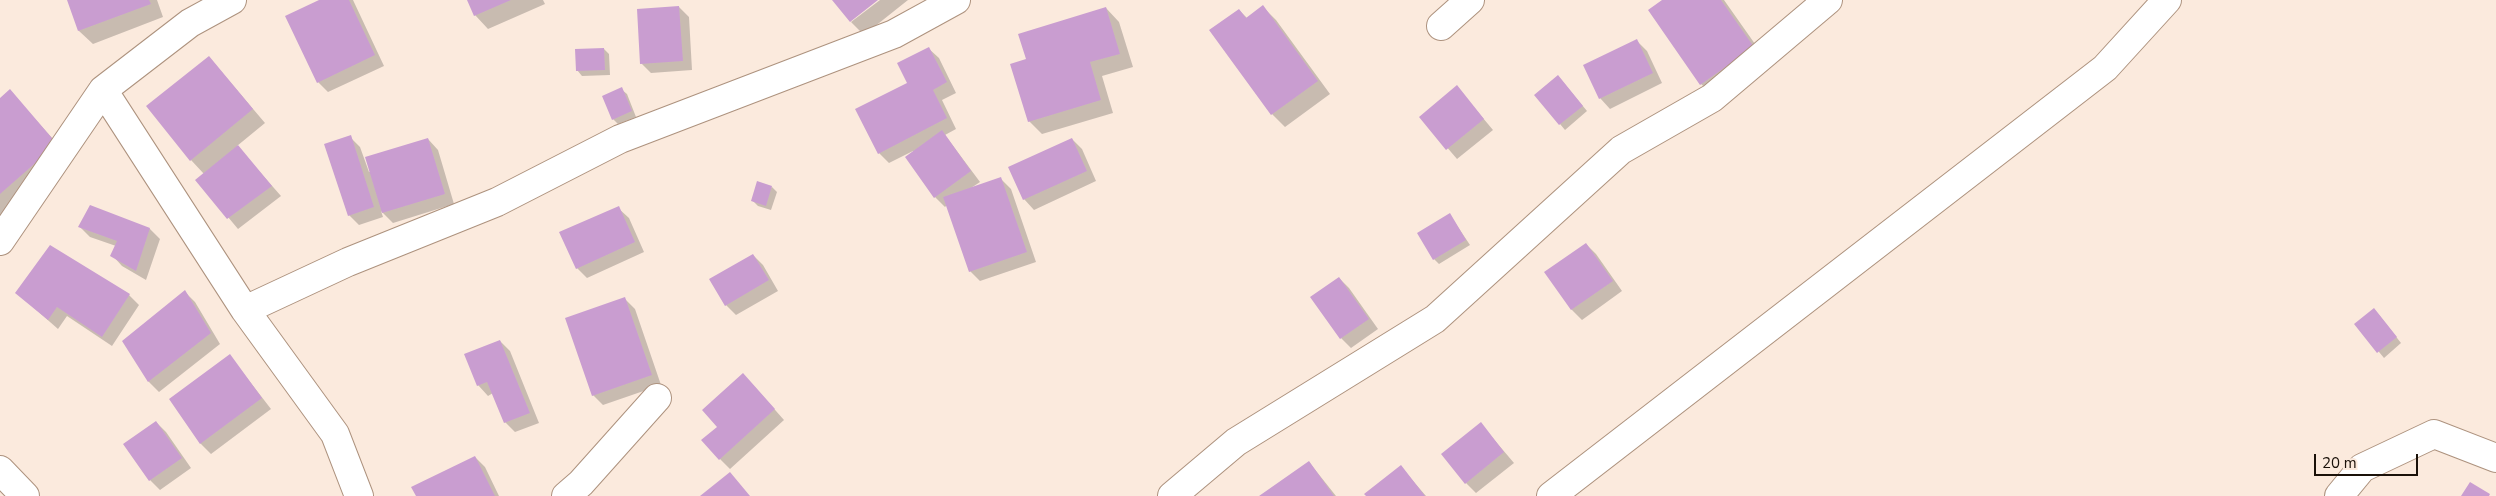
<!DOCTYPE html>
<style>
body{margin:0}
#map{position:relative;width:2496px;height:496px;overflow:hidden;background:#fbeadd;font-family:"Nunito Sans",sans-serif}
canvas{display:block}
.scale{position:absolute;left:2314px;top:454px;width:104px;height:22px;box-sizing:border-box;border:2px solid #1a1109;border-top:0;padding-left:6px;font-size:15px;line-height:18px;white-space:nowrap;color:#1a1109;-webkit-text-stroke:4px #fbeadd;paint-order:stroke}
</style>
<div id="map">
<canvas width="2496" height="496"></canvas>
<div class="scale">20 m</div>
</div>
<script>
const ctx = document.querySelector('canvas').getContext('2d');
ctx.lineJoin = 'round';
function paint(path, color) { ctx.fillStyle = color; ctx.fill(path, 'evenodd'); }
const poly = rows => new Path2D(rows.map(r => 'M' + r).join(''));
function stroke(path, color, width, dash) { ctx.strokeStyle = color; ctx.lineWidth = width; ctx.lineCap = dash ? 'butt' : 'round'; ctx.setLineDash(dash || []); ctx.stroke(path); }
paint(poly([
 [68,0,157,0,163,17,93,44,79,31],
 [322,0,353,0,384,66,328,92,318,82],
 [468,0,543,0,545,4,488,29,475,15],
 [880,0,908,0,864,35,851,22],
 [1664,0,1724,0,1767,61,1715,97,1701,84],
 [679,7,689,17,692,70,651,73,641,63],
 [1263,7,1276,20,1330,94,1285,127,1272,114,1239,10,1247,18],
 [1106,8,1119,22,1133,67,1102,76,1113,113,1042,134,1029,121,1027,60],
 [1637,41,1647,51,1662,83,1610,109,1600,98,1585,66],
 [928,48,939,58,956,93,942,100,956,129,945,135,980,182,971,188,1001,179,1011,189,1036,262,980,281,970,271,947,205,945,207,935,197,913,151,889,163,879,153,909,83],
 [604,49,609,54,610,75,582,76,577,70],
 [209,57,265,123,237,146,281,196,238,229,197,180,204,174,191,160],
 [1563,82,1587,111,1565,130,1560,124],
 [1457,87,1493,130,1457,159,1421,117],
 [621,89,627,94,636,117,618,124,613,119],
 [10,91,70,158,0,219,0,100],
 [350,137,360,147,369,172,428,139,438,150,454,204,393,223,381,211,383,217,359,225,349,215],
 [1072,139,1082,149,1096,181,1034,210,1024,199,1010,168],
 [772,187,777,192,771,210,758,206,752,200],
 [90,206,150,229,160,239,146,280,122,266,112,255,116,246,90,237,80,227],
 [618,208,629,218,644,252,587,278,577,268],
 [1450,215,1470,245,1439,264,1434,259],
 [1586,244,1596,254,1622,291,1582,320,1572,310,1546,273],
 [753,255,763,265,778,291,736,315,726,305],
 [1339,278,1349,288,1378,329,1351,348,1341,338],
 [185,292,195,302,220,344,159,392,149,382,124,341],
 [17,293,129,295,139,305,112,346,67,316,58,329],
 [625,299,635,309,661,385,603,405,593,395],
 [2379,315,2401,343,2384,358,2356,324],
 [500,341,510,351,539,423,515,432,505,422,493,393,488,396,478,385],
 [230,356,271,409,211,454,201,444,171,400],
 [753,385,784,420,730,469,720,459,719,427],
 [156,422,166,432,191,468,160,490,150,480,125,444],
 [1480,423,1514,463,1476,493,1466,483],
 [475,457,485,467,499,496,417,496],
 [1309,462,1336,496,1261,496],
 [1401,467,1426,496,1367,496]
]), '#0003');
paint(poly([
 [67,0,149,0,151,4,78,31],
 [319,0,349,0,375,55,317,83,285,16],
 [467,0,511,0,474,16],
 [832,0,878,0,850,22],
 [1662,0,1721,0,1754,47,1700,85,1648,10],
 [1263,5,1318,81,1271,115,1209,30,1239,9,1246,18],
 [679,6,683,61,640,64,637,9],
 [1106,7,1120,54,1090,62,1101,100,1028,122,1010,64,1026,59,1018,34],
 [1637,39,1653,73,1599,99,1583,65],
 [929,47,947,82,933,90,947,118,878,154,855,109,907,83,897,63],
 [604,48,605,70,576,71,575,49],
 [209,56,253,109,190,161,146,106],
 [1558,75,1583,106,1559,125,1534,95],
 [1457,85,1484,119,1446,150,1419,117],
 [622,87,632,111,612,120,602,96],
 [10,89,57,144,0,194,0,98],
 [942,130,971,171,934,198,905,157],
 [351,135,374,207,348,216,324,144],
 [428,138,445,194,382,213,365,157],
 [1072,138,1087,171,1023,200,1008,167],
 [238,145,272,186,227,219,195,180],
 [1001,177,1027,252,969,272,943,197],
 [757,181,772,186,766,206,751,201],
 [90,205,150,228,136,271,110,256,117,241,78,227],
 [619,206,635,242,576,269,559,232],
 [1450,213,1466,240,1433,260,1417,233],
 [1586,243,1613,281,1571,310,1544,272],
 [50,245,130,294,102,337,57,307,48,320,15,293],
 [753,254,769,280,725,306,709,279],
 [1339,277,1369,319,1340,339,1310,297],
 [185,290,211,333,148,382,122,341],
 [625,297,652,375,592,396,565,318],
 [2374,308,2397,337,2377,353,2354,324],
 [500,340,530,413,504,423,487,382,477,386,464,354],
 [230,354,262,398,200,444,169,399],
 [743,373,775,409,719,460,701,440,717,427,702,410],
 [156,421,182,458,149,481,123,444],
 [1481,422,1504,452,1465,484,1441,454],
 [475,456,495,496,416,496,411,487],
 [1309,461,1334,496,1259,496],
 [1401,465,1425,496,1366,496,1364,494],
 [730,472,750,496,700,496],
 [2470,482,2490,494,2489,496,2461,496]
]), '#c99dd0');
const street = poly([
 [1441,26,1470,0],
 [103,90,245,310,335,434,359,496],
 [0,241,103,90,190,23,232,0],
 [245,310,348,262,497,202,620,139,894,34,956,0],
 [0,470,25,496],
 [566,496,581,483,657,398],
 [1172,496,1236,442,1435,319,1621,150,1712,98,1828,0],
 [1551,496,2105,68,2167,0],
 [2339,496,2362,468,2434,434,2496,458]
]);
stroke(street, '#ad927e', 30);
stroke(street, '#fff', 28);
</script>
